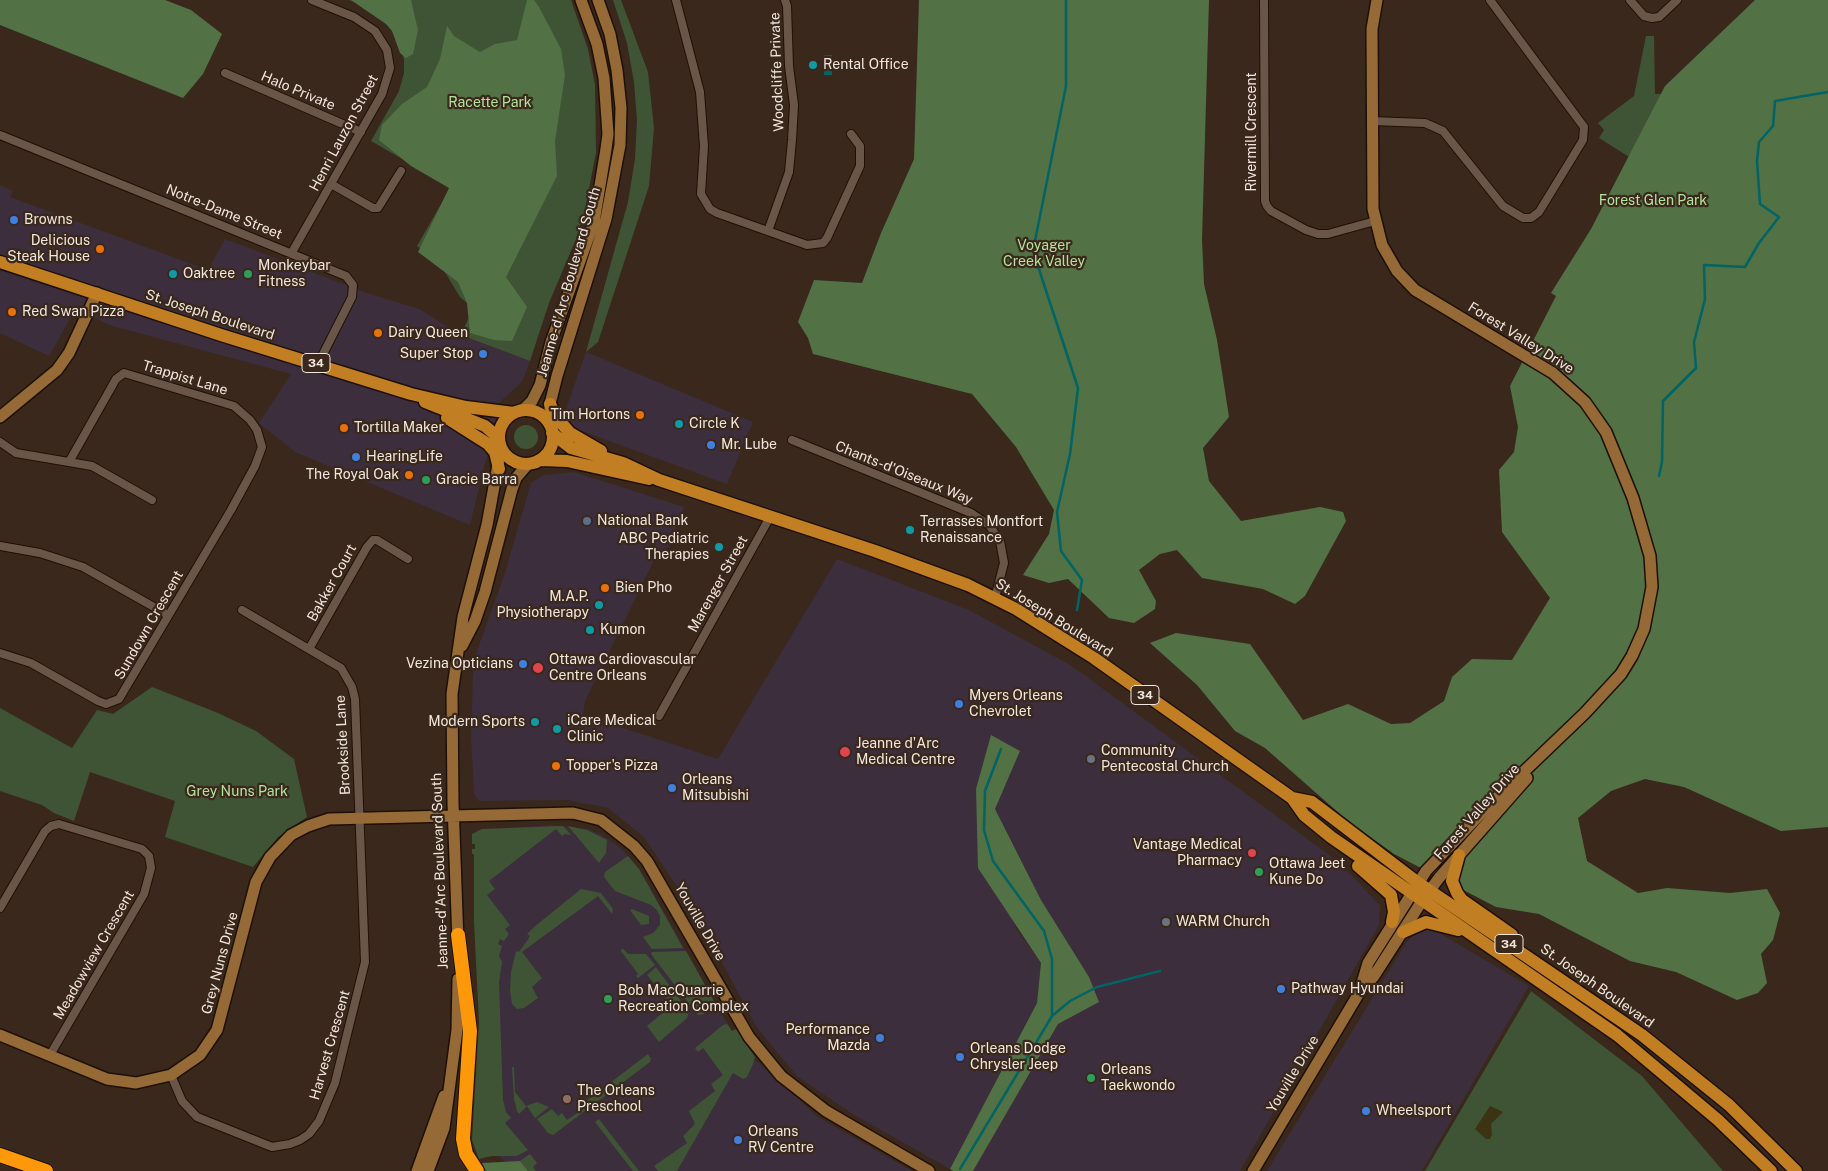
<!DOCTYPE html>
<style>
body{margin:0}
canvas{display:block;background:#39281b}
</style>
<canvas width="1828" height="1171"></canvas>
<script>
const ctx = document.querySelector('canvas').getContext('2d');
ctx.lineJoin = 'round';
function paint(path, color) { ctx.fillStyle = color; ctx.fill(path, 'evenodd'); }
const poly = rows => new Path2D(rows.map(r => 'M' + r).join(''));
function stroke(path, color, width, dash) { ctx.strokeStyle = color; ctx.lineWidth = width; ctx.lineCap = dash ? 'butt' : 'round'; ctx.setLineDash(dash || []); ctx.stroke(path); }
function drawText(font, color, halo, rows, align = 'center') {
  ctx.font = font + ' "Public Sans",sans-serif'; ctx.lineWidth = 4.5; ctx.setLineDash([]); ctx.textBaseline = 'middle'; ctx.strokeStyle = halo; ctx.fillStyle = color; for (const [text, x, y, turn = 0] of rows) {
    ctx.save(); ctx.translate(x, y); ctx.rotate((+turn || 0) * Math.PI / 180); ctx.textAlign = isNaN(turn) ? turn : align; if (halo) ctx.strokeText(text, 0, 0); ctx.fillText(text, 0, 0); ctx.restore();
  }
}
paint(poly([
 [0,185,13,191,10,197,208,270,225,239,367,293,419,309,461,335,530,361,522,382,500,402,470,525,295,452,259,423,291,374,109,325,76,308,49,356,0,333],
 [586,352,753,422,727,484,582,431,569,423,565,412],
 [574,472,684,507,669,546,654,560,585,701,583,715,718,759,837,559,969,610,1072,666,1328,854,1358,882,1380,906,1379,925,1240,1171,973,1171,1058,1024,1089,977,1041,900,995,809,1020,751,976,789,1016,928,1041,963,1037,1003,950,1169,851,1113,797,1076,758,1029,696,915,644,837,608,808,568,800,479,801,474,794,471,735,473,676,477,651,504,576,531,483,544,475],
 [551,825,587,829,602,835,622,849,643,875,725,1020,747,1052,818,1117,912,1171,513,1171,483,1138,477,830],
 [1419,930,1434,930,1529,986,1422,1171,1267,1171,1406,943]
]), '#3c2e3c');
paint(poly([
 [349,0,571,0,588,49,595,85,596,153,584,214,576,239,549,303,530,361,461,335,473,308,460,297,440,264,417,246,451,187,371,141,399,91,404,73,404,59,391,27,364,6],
 [613,0,621,0,648,72,654,128,649,186,598,342,586,352,628,202,635,159,637,120,634,82,627,43],
 [1646,36,1654,36,1655,94,1675,94,1634,160,1599,138,1604,130,1598,123,1634,96],
 '514 437a12 12 0 1 1 24 0a12 12 0 1 1-24 0Z',
 [152,687,218,713,256,731,294,759,307,817,278,837,253,867,165,837,175,801,90,772,74,821,54,813,42,805,0,791,0,708,72,748,97,710,113,714],
 [563,826,571,835,565,834,562,836,556,829,489,881,495,889,487,895,510,925,505,929,509,934,504,941,500,939,498,944,502,946,499,956,502,962,499,982,503,1100,506,1112,511,1118,505,1123,528,1150,517,1156,492,1156,479,1159,472,1140,479,1023,474,922,474,854,472,854,472,849,475,849,475,844,472,844,472,834,482,829],
 [568,826,587,830,607,840,606,853,599,863],
 [628,856,639,869,683,948,652,949,643,937,653,933,660,925,660,916,657,910,651,905,615,891,604,877,605,872],
 [581,889,601,893,613,909,612,914,598,896,522,952,542,978,532,987,538,998,524,1008,517,1009,512,1004,510,991,511,972,516,951,519,952,527,941,530,936,527,934,534,927],
 [632,909,649,916,649,924,641,925,630,910],
 [622,948,628,954,646,954,655,965,638,978,636,976,638,974,621,951],
 [686,951,715,1003,704,1014,699,1015,696,1013,651,954,652,952],
 [656,967,689,1012,687,1018,659,1042,647,1026,672,1005,647,975],
 [1531,991,1642,1076,1723,1171,1425,1171],
 [727,1024,732,1031,736,1029,755,1057,753,1064,747,1077,743,1079,733,1073,677,1171,658,1171,654,1166,687,1143,683,1136,695,1124,689,1111,715,1091,711,1084,723,1075,703,1048,698,1052,695,1048,723,1025],
 [648,1054,651,1059,650,1062,553,1135,548,1133,537,1119,552,1109,558,1116,562,1113,567,1120,583,1109,581,1105],
 [512,1067,514,1067,515,1092,526,1106,537,1102,549,1107,535,1118,527,1106,519,1114,517,1111,514,1099],
 [599,1119,639,1171,633,1171,595,1122],
 [530,1154,537,1163,533,1167,536,1171,528,1171,520,1161]
]), '#3e5434');
paint(poly([
 [0,0,165,0,191,10,222,34,203,74,183,98,0,25],
 [351,0,411,0,418,30,413,54,406,58,400,53,392,31,386,24],
 [527,0,534,0,539,7,561,49,565,75,555,141,557,176,506,277,527,307,512,341,494,340,470,333,467,303,458,282,418,252,449,188,411,166,379,140,382,125,402,104,427,87,440,59,447,26,454,36,480,52,495,44,517,40],
 [919,0,1209,0,1202,239,1204,284,1217,340,1229,417,1203,448,1209,481,1241,521,1320,507,1343,512,1346,521,1305,596,1295,604,1263,589,1202,578,1177,550,1160,554,1139,570,1156,601,1155,609,1134,623,1109,618,1068,579,1049,583,1023,575,1049,534,1054,510,1016,447,972,394,813,354,808,338,798,322,814,280,862,283,881,233,914,159],
 [1755,0,1828,0,1828,827,1781,831,1684,787,1645,779,1611,791,1578,818,1587,861,1638,893,1667,888,1730,893,1767,889,1780,913,1773,940,1761,954,1767,983,1758,993,1737,1000,1676,972,1630,961,1539,914,1496,907,1394,854,1348,821,1265,748,1235,731,1197,685,1150,643,1176,633,1250,644,1303,720,1348,704,1391,724,1410,723,1444,701,1452,677,1472,659,1512,660,1550,598,1502,532,1499,470,1514,452,1518,427,1510,386,1556,296,1551,293,1591,229,1665,86],
 [991,735,1020,751,995,809,1041,900,1089,977,1099,1002,1058,1024,973,1171,953,1171,950,1169,1037,1003,1041,963,978,868,976,789],
 [520,1161,528,1171,486,1171,482,1163]
]), '#527144');
paint(poly([
 [1490,1106,1503,1112,1491,1124,1492,1135,1490,1139,1486,1139,1475,1129]
]), '#3c3313');
paint(poly([
 [824,55,832,55,832,75,824,75]
]), '#026465');
stroke(poly([
 [1066,0,1066,86,1033,251,1078,388,1070,454,1057,512,1061,551,1082,580,1077,610],
 [1659,476,1662,462,1663,401,1696,368,1694,342,1705,299,1704,265,1745,267,1759,243,1779,217,1760,204,1757,161,1759,142,1773,126,1775,101,1828,92],
 [1052,1016,1070,1001,1097,987,1160,971],
 [960,1169,1052,1016,1052,959,1044,931,993,861,984,830,985,791,1001,749]
]), '#026465', 2.5);
const street = poly([
 [676,0,700,92,704,146,701,194,710,209,717,213,807,245,823,243,827,238,860,166,860,146,851,134],
 [1264,0,1265,201,1267,206,1271,211,1306,230,1318,234,1328,234,1375,221],
 [1630,0,1644,16,1652,18,1659,17,1677,0],
 [225,73,361,132],
 [1372,121,1425,123,1443,131,1503,206,1523,218,1531,218,1539,212,1583,140,1584,127,1490,0],
 [0,135,346,276,353,285,352,297,318,364],
 [331,184,373,208,378,208,401,171],
 [768,231,789,172,792,140,794,105,789,66,787,6,785,0],
 [291,254,382,94,390,68,387,50,375,31,354,17,312,0],
 [792,440,971,513,989,525,1000,541,1004,563,995,598],
 [0,442,16,453,92,466,152,500],
 [0,546,40,553,83,567,168,615],
 [309,649,367,547,373,540,377,540,408,559],
 [0,653,31,663,98,701,106,704,119,699,231,510,255,466,262,447,257,430,250,420,234,406,124,373,116,379,69,462],
 [659,716,770,517],
 [0,908,45,831,51,826,59,824,142,849,149,856,151,868,144,894,50,1055],
 [171,1075,182,1101,197,1117,272,1147,290,1144,300,1140,309,1134,319,1121,335,1083,365,962,355,699,352,687,341,668,242,610]
]);
const secondary = poly([
 [523,410,532,401,540,385,551,342,594,222,606,149,608,134,604,78,597,44,581,0],
 [0,417,57,370,69,353,97,293],
 [550,425,550,404,557,376,606,219,620,145,621,108,617,70,610,34,598,0],
 [462,646,475,621,485,592,512,489,516,478,528,464],
 [458,943,453,803,452,694,463,617,487,525,501,448],
 [1359,993,1368,963,1426,871,1489,805,1585,713,1621,674,1632,656,1644,629,1652,587,1650,556,1633,498,1606,432,1585,402,1553,373,1415,290,1397,271,1382,245,1373,209,1372,29,1377,0],
 [0,1035,107,1079,136,1083,171,1075,200,1055,217,1030,256,882,270,857,291,835,308,826,329,819,573,813,601,820,634,846,647,861,749,1037,781,1076,826,1111,929,1171],
 [417,1171,444,1096],
 [428,1171,444,1128,457,1030,458,979],
 [1253,1171,1359,993,1374,976,1422,901,1439,878,1527,778]
]);
const primary = poly([
 [0,262,221,335,411,394,466,407,514,413],
 [425,402,485,426,499,438],
 [550,404,556,417,570,433,601,451],
 '499 437a27 27 0 1 1 54 0a27 27 0 1 1-54 0Z',
 [447,418,488,444,495,452,499,469],
 [552,433,571,448,623,463,659,480,875,551,968,585,1016,609,1094,658,1292,798,1304,815,1331,837,1617,1035,1718,1120,1771,1171],
 [540,460,567,461,649,479],
 [1292,798,1312,802,1417,882,1642,1035,1729,1105,1796,1171],
 [1459,855,1452,881,1457,893,1462,900,1512,935],
 [1358,866,1391,895,1394,912,1392,922],
 [1403,932,1426,922,1458,930]
]);
const highway = poly([
 [458,935,470,1031,463,1139,466,1154,477,1171],
 [0,1155,46,1171]
]);
stroke(street, '#1f1005', 10);
stroke(secondary, '#1f1005', 14);
stroke(primary, '#1f1005', 15);
stroke(highway, '#1f1005', 16);
stroke(street, '#695648', 8);
stroke(secondary, '#956a36', 11);
stroke(primary, '#c27e23', 12);
stroke(highway, '#fd980b', 14);
for (const [x, y, r, color] of [
 [813,65,5,"#0f9aa8"],
 [14,220,5,"#3f7fe0"],
 [100,249,5,"#e8710a"],
 [173,274,5,"#0f9aa8"],
 [248,274,5,"#2e9e5b"],
 [12,312,5,"#e8710a"],
 [378,333,5,"#e8710a"],
 [483,354,5,"#3f7fe0"],
 [640,415,5,"#e8710a"],
 [679,424,5,"#0f9aa8"],
 [344,428,5,"#e8710a"],
 [711,445,5,"#3f7fe0"],
 [356,457,5,"#3f7fe0"],
 [409,475,5,"#e8710a"],
 [426,480,5,"#2e9e5b"],
 [587,521,5,"#5c6f8a"],
 [910,530,5,"#0f9aa8"],
 [719,547,5,"#0f9aa8"],
 [605,588,5,"#e8710a"],
 [599,605,5,"#0f9aa8"],
 [590,630,5,"#0f9aa8"],
 [523,664,5,"#3f7fe0"],
 [538,668,6,"#e0444e"],
 [959,704,5,"#3f7fe0"],
 [535,722,5,"#0f9aa8"],
 [557,729,5,"#0f9aa8"],
 [845,752,6,"#e0444e"],
 [1091,759,5,"#6b7280"],
 [556,766,5,"#e8710a"],
 [672,788,5,"#3f7fe0"],
 [1252,853,5,"#e0444e"],
 [1259,872,5,"#2e9e5b"],
 [1166,922,5,"#6b7280"],
 [1281,989,5,"#3f7fe0"],
 [608,999,5,"#2e9e5b"],
 [880,1038,5,"#3f7fe0"],
 [960,1057,5,"#3f7fe0"],
 [1091,1078,5,"#2e9e5b"],
 [567,1099,5,"#8d6e63"],
 [1366,1111,5,"#3f7fe0"],
 [738,1140,5,"#3f7fe0"]
]) { const dot = new Path2D(); dot.arc(x, y, r, 0, 2 * Math.PI); ctx.fillStyle = color; ctx.fill(dot); stroke(dot, '#39281b', 2); }
for (const [x, y, w] of [
 [316,363,28],
 [1145,695,28],
 [1509,944,28]
]) { const box = new Path2D(); box.roundRect(x - w / 2, y - 9.5, w, 19, 4); ctx.fillStyle = '#39281b'; ctx.fill(box); stroke(box, '#f1e6dd', 1); }
drawText('bold 12px', '#f1e6dd', null, [
 ["34",316,363],
 ["34",1145,695],
 ["34",1509,944]
]);
drawText('14px', '#f1e6dd', '#39281b', [
 ["Rental Office",823,65],
 ["Browns",24,220],
 ["Delicious",90,241,"right"],
 ["Steak House",90,257,"right"],
 ["Monkeybar",258,266],
 ["Fitness",258,282],
 ["Oaktree",183,274],
 ["Red Swan Pizza",22,312],
 ["Dairy Queen",388,333],
 ["Super Stop",473,354,"right"],
 ["Tim Hortons",630,415,"right"],
 ["Circle K",689,424],
 ["Tortilla Maker",354,428],
 ["Mr. Lube",721,445],
 ["HearingLife",366,457],
 ["The Royal Oak",399,475,"right"],
 ["Gracie Barra",436,480],
 ["National Bank",597,521],
 ["Terrasses Montfort",920,522],
 ["Renaissance",920,538],
 ["ABC Pediatric",709,539,"right"],
 ["Therapies",709,555,"right"],
 ["Bien Pho",615,588],
 ["M.A.P.",589,597,"right"],
 ["Physiotherapy",589,613,"right"],
 ["Kumon",600,630],
 ["Ottawa Cardiovascular",549,660],
 ["Centre Orleans",549,676],
 ["Vezina Opticians",513,664,"right"],
 ["Myers Orleans",969,696],
 ["Chevrolet",969,712],
 ["iCare Medical",567,721],
 ["Clinic",567,737],
 ["Modern Sports",525,722,"right"],
 ["Jeanne d'Arc",856,744],
 ["Medical Centre",856,760],
 ["Community",1101,751],
 ["Pentecostal Church",1101,767],
 ["Topper's Pizza",566,766],
 ["Orleans",682,780],
 ["Mitsubishi",682,796],
 ["Vantage Medical",1242,845,"right"],
 ["Pharmacy",1242,861,"right"],
 ["Ottawa Jeet",1269,864],
 ["Kune Do",1269,880],
 ["WARM Church",1176,922],
 ["Pathway Hyundai",1291,989],
 ["Bob MacQuarrie",618,991],
 ["Recreation Complex",618,1007],
 ["Performance",870,1030,"right"],
 ["Mazda",870,1046,"right"],
 ["Orleans Dodge",970,1049],
 ["Chrysler Jeep",970,1065],
 ["Orleans",1101,1070],
 ["Taekwondo",1101,1086],
 ["The Orleans",577,1091],
 ["Preschool",577,1107],
 ["Wheelsport",1376,1111],
 ["Orleans",748,1132],
 ["RV Centre",748,1148]
], 'left');
drawText('14px', '#f1e6dd', '#39281b', [
 ["Woodcliffe Private",777,72,-92],
 ["Halo Private",298,91,23],
 ["Rivermill Crescent",1252,132,-90],
 ["Henri Lauzon Street",344,133,-62],
 ["Notre-Dame Street",224,212,22],
 ["Jeanne-d'Arc Boulevard South",569,282,-74],
 ["St. Joseph Boulevard",210,315,18],
 ["Forest Valley Drive",1521,338,32],
 ["Trappist Lane",185,378,17],
 ["Chants-d'Oiseaux Way",904,473,22],
 ["Bakker Court",332,583,-61],
 ["Marenger Street",718,584,-61],
 ["St. Joseph Boulevard",1054,618,32],
 ["Sundown Crescent",149,625,-60],
 ["Brookside Lane",343,745,-93],
 ["Forest Valley Drive",1477,812,-49],
 ["Jeanne-d'Arc Boulevard South",440,871,-92],
 ["Youville Drive",700,922,60],
 ["Meadowview Crescent",94,955,-60],
 ["Grey Nuns Drive",220,963,-75],
 ["St. Joseph Boulevard",1597,986,35],
 ["Harvest Crescent",330,1045,-74],
 ["Youville Drive",1293,1074,-59]
]);
drawText('14px', '#b2e39d', '#39281b', [
 ["Racette Park",490,103],
 ["Forest Glen Park",1653,201],
 ["Voyager",1044,246],
 ["Creek Valley",1044,262],
 ["Grey Nuns Park",237,792]
]);
</script>
